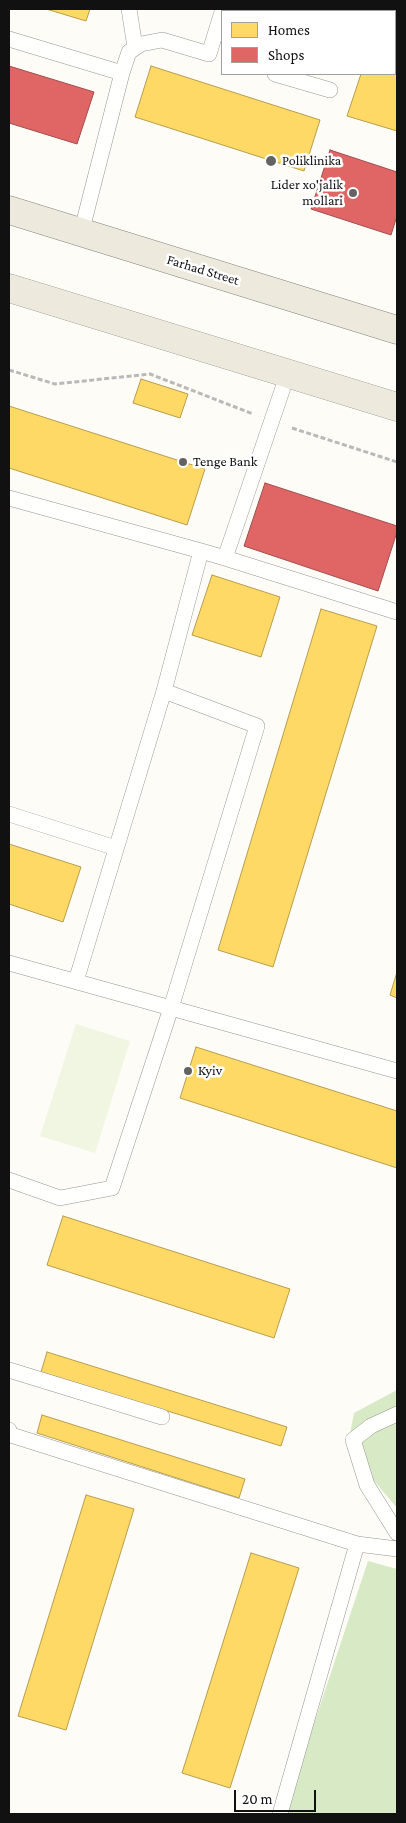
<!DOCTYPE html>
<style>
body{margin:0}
#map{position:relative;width:406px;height:1823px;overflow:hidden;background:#fdfcf7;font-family:"Crimson Pro",serif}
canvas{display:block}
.frame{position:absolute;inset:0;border:10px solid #111;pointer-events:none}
.legend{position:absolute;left:221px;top:10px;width:175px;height:65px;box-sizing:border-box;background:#fff;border:1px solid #a0a0a0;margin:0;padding:6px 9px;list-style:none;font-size:15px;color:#111}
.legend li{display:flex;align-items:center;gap:10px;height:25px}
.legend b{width:25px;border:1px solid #a0a0a0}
.scale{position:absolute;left:234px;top:1790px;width:82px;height:22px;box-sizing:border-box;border:2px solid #111;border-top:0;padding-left:6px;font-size:15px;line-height:18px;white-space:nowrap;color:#111;-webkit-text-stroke:4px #fff;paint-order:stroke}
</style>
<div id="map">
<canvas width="406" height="1823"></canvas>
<div class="frame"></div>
<ul class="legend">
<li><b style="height:14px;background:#ffd966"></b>Homes</li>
<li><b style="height:14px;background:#e06666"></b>Shops</li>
</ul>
<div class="scale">20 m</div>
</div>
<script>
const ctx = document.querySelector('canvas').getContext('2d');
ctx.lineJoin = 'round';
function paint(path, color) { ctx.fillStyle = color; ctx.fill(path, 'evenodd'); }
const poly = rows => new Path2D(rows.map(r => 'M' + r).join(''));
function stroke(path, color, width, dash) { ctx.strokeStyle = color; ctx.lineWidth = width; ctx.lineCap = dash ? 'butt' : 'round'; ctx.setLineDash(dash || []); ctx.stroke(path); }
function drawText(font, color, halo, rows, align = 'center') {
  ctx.font = font + ' "Crimson Pro",serif'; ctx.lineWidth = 5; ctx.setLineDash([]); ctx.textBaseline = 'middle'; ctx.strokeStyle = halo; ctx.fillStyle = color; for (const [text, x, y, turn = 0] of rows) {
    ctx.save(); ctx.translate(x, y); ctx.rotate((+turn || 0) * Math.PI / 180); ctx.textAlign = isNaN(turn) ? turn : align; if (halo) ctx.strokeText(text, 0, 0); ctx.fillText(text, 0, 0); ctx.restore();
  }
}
paint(poly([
 [397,1390,397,1508,347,1449,354,1413],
 [368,1561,397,1569,397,1814,284,1814]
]), '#d8eac5');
paint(poly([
 [76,1024,130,1041,95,1153,40,1136]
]), '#f0f6e1');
const homes = poly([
 [46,9,90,9,86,21,46,9],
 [381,9,397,9,397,131,347,116,361,74,395,74,395,11,381,11,381,9],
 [151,66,320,120,304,171,135,117,151,66],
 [141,379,188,394,180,418,133,403,141,379],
 [9,406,205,469,187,525,9,468,9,406],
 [212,575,280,597,261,657,192,635,212,575],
 [321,609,377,626,273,967,218,950,321,609],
 [9,844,81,867,63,922,9,904,9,844],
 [397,972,397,998,390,995,397,972],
 [196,1047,397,1111,397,1168,180,1098,196,1047],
 [63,1216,290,1289,274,1338,47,1265,63,1216],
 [47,1352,287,1427,281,1446,41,1372,47,1352],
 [42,1415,245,1479,239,1498,37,1433,42,1415],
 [86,1495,134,1509,66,1730,18,1716,86,1495],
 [251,1553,299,1568,230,1788,182,1773,251,1553]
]);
paint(homes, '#ffd966');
stroke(homes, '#b89d4c', 1);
const shops = poly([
 [9,66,94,92,77,144,9,123,9,66],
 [330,150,397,172,397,216,391,235,311,209,330,150],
 [265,483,397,526,397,532,378,591,244,546,265,483]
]);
paint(shops, '#e06666');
stroke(shops, '#a24c4c', 1);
const lane = poly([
 [129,9,135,47],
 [9,39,122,73],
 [275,74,330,90],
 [81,233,122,73,129,52,141,44,162,40,209,54,222,12],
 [288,373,225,558,397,612],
 [9,498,201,551],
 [225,558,201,551,164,691,257,726,171,1008,397,1071],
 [9,814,116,848],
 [9,963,171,1008,112,1188,60,1198,9,1180],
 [76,981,164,691],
 [9,1370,162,1417],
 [397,1414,371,1426,353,1440,367,1485,397,1533],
 [9,1430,11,1435,357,1544,397,1549],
 [280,1814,357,1544]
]);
const primary = poly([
 [9,210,397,330],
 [9,288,397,407]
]);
stroke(lane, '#979795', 16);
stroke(primary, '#858482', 29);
stroke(poly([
 [9,370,55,384,150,374,253,414],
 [292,428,397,462]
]), '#b9b9b8', 3, [5, 2.5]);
stroke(lane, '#fffffe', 15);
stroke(primary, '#ede9dc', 28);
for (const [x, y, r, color] of [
 [271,161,6,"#646362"],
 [353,193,5,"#646362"],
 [183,462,5,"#646362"],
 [188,1071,5,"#646362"]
]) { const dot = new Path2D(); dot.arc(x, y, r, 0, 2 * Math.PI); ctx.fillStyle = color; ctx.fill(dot); stroke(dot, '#fff', 2); }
drawText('14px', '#111', '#fff', [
 ["Poliklinika",282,161],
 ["Lider xo'jalik",343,185,"right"],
 ["mollari",343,201,"right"],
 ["Tenge Bank",193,462],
 ["Kyiv",198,1071]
], 'left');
drawText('14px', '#111', '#fff', [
 ["Farhad Street",203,270,17]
]);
</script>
